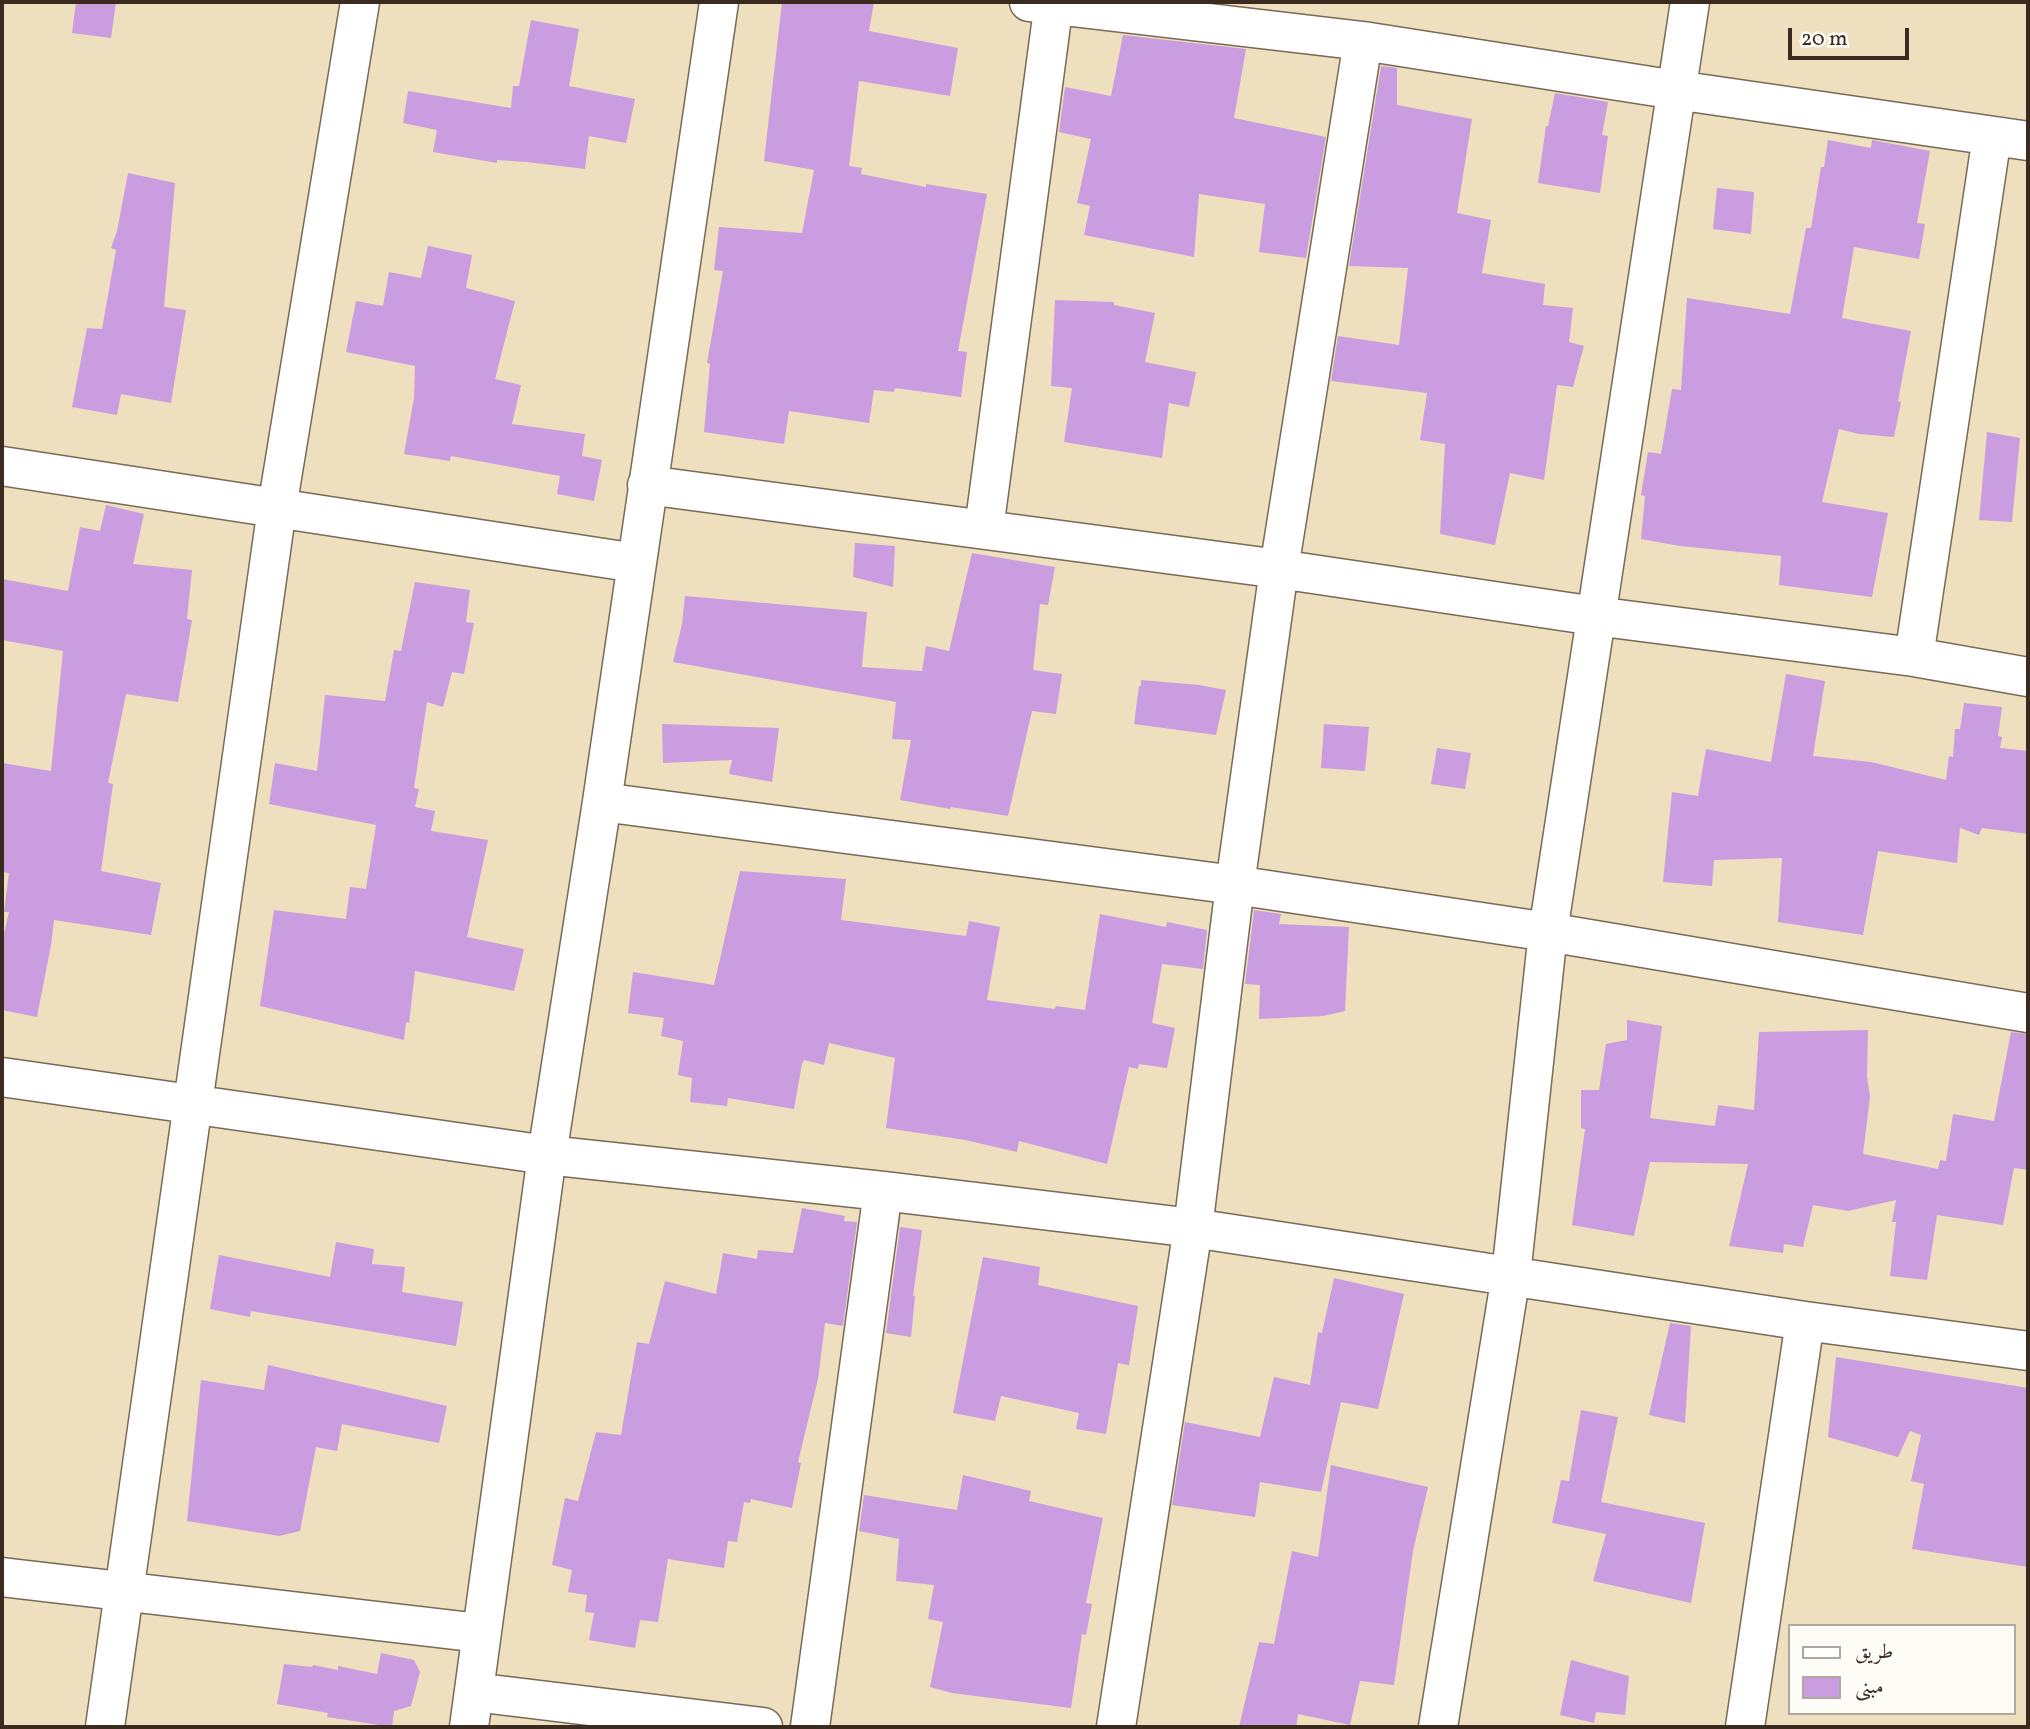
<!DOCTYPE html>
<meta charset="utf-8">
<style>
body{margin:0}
#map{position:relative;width:2030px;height:1729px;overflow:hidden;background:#eedfbe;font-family:Vollkorn,Amiri,serif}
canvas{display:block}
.frame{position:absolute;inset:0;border:4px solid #3b2a1e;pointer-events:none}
.legend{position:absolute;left:1788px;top:1624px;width:228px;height:91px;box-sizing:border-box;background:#fdfcf7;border:2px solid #afa8a0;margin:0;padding:9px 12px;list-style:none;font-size:21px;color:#3b2a1e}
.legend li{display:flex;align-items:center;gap:14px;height:35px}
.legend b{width:35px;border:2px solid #afa8a0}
.scale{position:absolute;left:1788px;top:28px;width:121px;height:32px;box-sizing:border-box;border:4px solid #3b2a1e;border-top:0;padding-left:9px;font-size:21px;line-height:24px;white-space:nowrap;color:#3b2a1e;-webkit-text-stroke:5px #fdfcf7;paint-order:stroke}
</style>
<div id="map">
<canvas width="2030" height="1729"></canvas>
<div class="frame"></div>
<ul class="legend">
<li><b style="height:9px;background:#fff"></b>طريق</li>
<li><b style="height:19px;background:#ca9de0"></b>مبنى</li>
</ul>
<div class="scale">20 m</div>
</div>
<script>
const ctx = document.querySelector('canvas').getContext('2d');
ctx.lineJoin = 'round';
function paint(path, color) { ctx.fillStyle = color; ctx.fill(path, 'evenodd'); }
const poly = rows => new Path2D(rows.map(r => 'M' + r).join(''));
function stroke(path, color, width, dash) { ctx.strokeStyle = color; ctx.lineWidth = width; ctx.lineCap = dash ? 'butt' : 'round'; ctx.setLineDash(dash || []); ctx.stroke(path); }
paint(poly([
 [76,2,116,2,111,38,72,33],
 [782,2,874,2,869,31,958,48,950,96,859,81,849,166,862,168,861,174,926,187,926,184,987,194,958,351,967,352,961,397,895,388,894,392,874,390,869,423,789,411,784,444,704,432,710,364,707,363,723,271,714,270,719,227,802,233,814,170,764,161],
 [531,20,579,29,569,86,635,99,626,143,589,136,585,169,527,162,497,160,497,163,433,152,437,130,403,123,408,91,511,108,513,86,519,86],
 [1123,35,1246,49,1234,118,1326,137,1306,258,1259,252,1265,204,1199,194,1194,257,1084,235,1090,206,1077,203,1091,139,1059,132,1065,87,1111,96],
 [1381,66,1397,68,1397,105,1472,119,1457,213,1491,220,1482,273,1545,284,1543,305,1573,308,1569,342,1584,346,1573,387,1557,385,1544,480,1510,473,1495,545,1440,534,1445,444,1420,440,1427,393,1331,381,1338,336,1399,345,1408,268,1349,266],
 [1555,93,1608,102,1602,135,1608,136,1600,193,1538,183,1546,126,1548,126],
 [1828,140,1871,148,1872,140,1930,151,1917,223,1925,224,1919,259,1854,247,1842,318,1911,331,1898,401,1901,402,1894,437,1859,434,1839,429,1822,502,1888,513,1872,597,1779,585,1781,556,1680,546,1641,539,1645,496,1641,495,1648,452,1661,454,1672,389,1681,390,1687,298,1790,314,1806,228,1811,228,1821,167,1824,167],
 [128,173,175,183,164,307,186,310,171,403,121,394,117,415,72,407,87,328,102,329,116,250,111,248,117,231],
 [1717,188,1754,192,1751,234,1713,229],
 [428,246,472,255,466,288,515,301,495,379,521,385,512,424,585,434,582,456,602,460,594,501,557,494,560,476,451,456,450,461,404,454,414,398,415,366,346,352,356,301,383,306,389,272,421,278],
 [1055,300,1114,302,1114,305,1155,313,1145,362,1196,372,1189,407,1169,403,1162,458,1064,442,1072,388,1051,386],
 [1987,432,2020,438,2012,522,1979,520],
 [106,505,144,514,133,564,192,570,187,619,192,620,178,702,126,694,108,783,113,784,101,871,161,883,151,935,54,920,51,945,37,1017,2,1010,2,942,9,912,4,912,9,873,2,872,2,763,51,771,63,651,2,640,2,579,68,591,80,527,100,531],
 [855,543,895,546,893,587,853,577],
 [972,553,1055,567,1048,605,1040,604,1033,670,1062,674,1056,714,1032,711,1008,816,951,807,950,809,900,800,911,740,892,739,896,702,673,662,682,624,685,596,867,612,862,667,922,671,926,646,949,651],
 [415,582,470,590,466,622,474,623,464,674,452,672,443,707,427,702,414,788,419,789,415,807,435,811,431,831,488,840,467,937,524,949,514,991,415,971,409,1023,406,1022,404,1040,260,1006,274,910,346,919,350,887,366,889,376,825,269,804,275,763,317,771,325,695,385,701,394,650,401,651],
 [1786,674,1825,681,1813,756,1871,762,1946,780,1949,756,1953,757,1955,729,1960,729,1964,703,2002,707,1998,736,2002,737,2000,748,2028,751,2028,834,1982,828,1979,835,1960,828,1957,863,1878,851,1863,935,1778,922,1782,858,1714,860,1712,886,1663,882,1672,792,1698,796,1706,749,1771,762],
 [1141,680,1199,685,1226,690,1216,735,1134,724,1139,686,1141,686],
 [662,724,779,728,772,782,729,774,732,760,663,763],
 [1324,724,1369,727,1365,771,1321,768],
 [1437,748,1471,753,1465,789,1431,784],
 [740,871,846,879,841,920,966,936,969,921,1000,927,987,1000,1055,1009,1056,1006,1085,1010,1100,914,1166,927,1167,922,1207,930,1203,969,1162,964,1152,1023,1175,1028,1167,1068,1139,1064,1138,1069,1129,1067,1107,1164,1019,1141,1017,1152,965,1140,886,1128,895,1058,829,1043,824,1065,804,1060,802,1064,794,1109,728,1098,727,1106,690,1102,692,1078,678,1075,683,1041,661,1036,664,1018,628,1013,633,972,714,985],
 [1254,910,1281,914,1279,924,1349,927,1345,1011,1323,1016,1259,1019,1260,985,1245,984],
 [1627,1020,1662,1026,1650,1118,1715,1126,1718,1105,1754,1110,1759,1032,1868,1030,1867,1077,1870,1097,1863,1154,1938,1169,1940,1160,1946,1161,1953,1114,1994,1121,2011,1032,2028,1034,2028,1170,2014,1168,2003,1225,1937,1215,1927,1280,1890,1276,1896,1222,1892,1222,1896,1200,1848,1211,1813,1205,1803,1247,1784,1244,1783,1253,1729,1246,1748,1164,1650,1162,1634,1236,1572,1225,1585,1129,1581,1128,1581,1090,1599,1090,1606,1044,1627,1040],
 [802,1208,845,1216,844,1221,857,1222,843,1326,825,1323,818,1379,798,1462,801,1463,792,1508,751,1499,750,1503,744,1502,737,1542,728,1541,724,1568,668,1559,658,1622,640,1620,635,1648,589,1640,594,1613,585,1612,587,1595,568,1592,572,1570,552,1565,565,1498,578,1501,596,1432,621,1435,637,1342,649,1344,665,1281,716,1294,723,1253,757,1259,758,1250,793,1253],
 [900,1227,922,1230,913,1296,915,1296,911,1337,886,1333],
 [336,1242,374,1249,372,1264,405,1267,402,1292,463,1302,456,1346,251,1311,250,1317,210,1309,219,1255,330,1277],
 [983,1257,1040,1267,1038,1285,1138,1306,1129,1365,1118,1363,1106,1434,1076,1429,1079,1413,1001,1396,995,1421,953,1413],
 [1334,1278,1404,1294,1378,1409,1341,1402,1321,1492,1260,1482,1255,1517,1172,1505,1185,1422,1260,1437,1274,1377,1310,1385,1318,1332,1322,1333],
 [1670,1323,1691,1326,1685,1423,1649,1415],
 [1836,1357,2028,1388,2028,1567,1912,1549,1924,1484,1911,1481,1921,1435,1910,1431,1898,1457,1828,1437],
 [268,1365,447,1406,439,1443,342,1424,337,1451,316,1447,300,1531,279,1536,187,1521,201,1380,264,1390],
 [1581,1410,1618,1417,1601,1502,1705,1523,1691,1603,1593,1581,1606,1534,1552,1523,1561,1480,1569,1481],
 [1331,1465,1428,1487,1413,1551,1394,1685,1360,1681,1350,1725,1298,1714,1296,1727,1239,1727,1259,1642,1274,1644,1292,1551,1318,1557],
 [963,1475,1031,1491,1029,1501,1103,1518,1086,1603,1092,1604,1086,1635,1082,1634,1071,1708,952,1693,930,1687,943,1622,928,1619,934,1585,896,1581,899,1539,859,1531,864,1495,957,1510],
 [381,1653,414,1660,420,1672,411,1706,394,1711,392,1727,327,1717,328,1713,277,1704,284,1664,312,1667,313,1665,338,1670,338,1666,377,1674],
 [1571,1660,1629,1676,1625,1715,1596,1712,1594,1723,1560,1715]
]), '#ca9de0');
const minor = poly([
 [1029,2,1363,41,1676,90,2028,141],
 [2,466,636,563],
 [647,485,1279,569,1595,616,1914,657,2028,677],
 [984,529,1054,2],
 [1914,657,1992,136],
 [602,802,1235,885,1548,932,2028,1013],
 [2,1077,547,1155,883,1191,1193,1228,1805,1321,2028,1351],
 [2,1577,480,1633],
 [474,1692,763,1727],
 [105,1727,277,508,360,2],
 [469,1727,547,1155,602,802,719,2],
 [810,1727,883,1191],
 [1116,1727,1193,1228,1235,885,1279,569,1363,41],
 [1438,1727,1511,1275,1548,932,1690,2],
 [1745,1727,1805,1321]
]);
stroke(minor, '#7a6956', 41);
stroke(minor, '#fff', 38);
</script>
